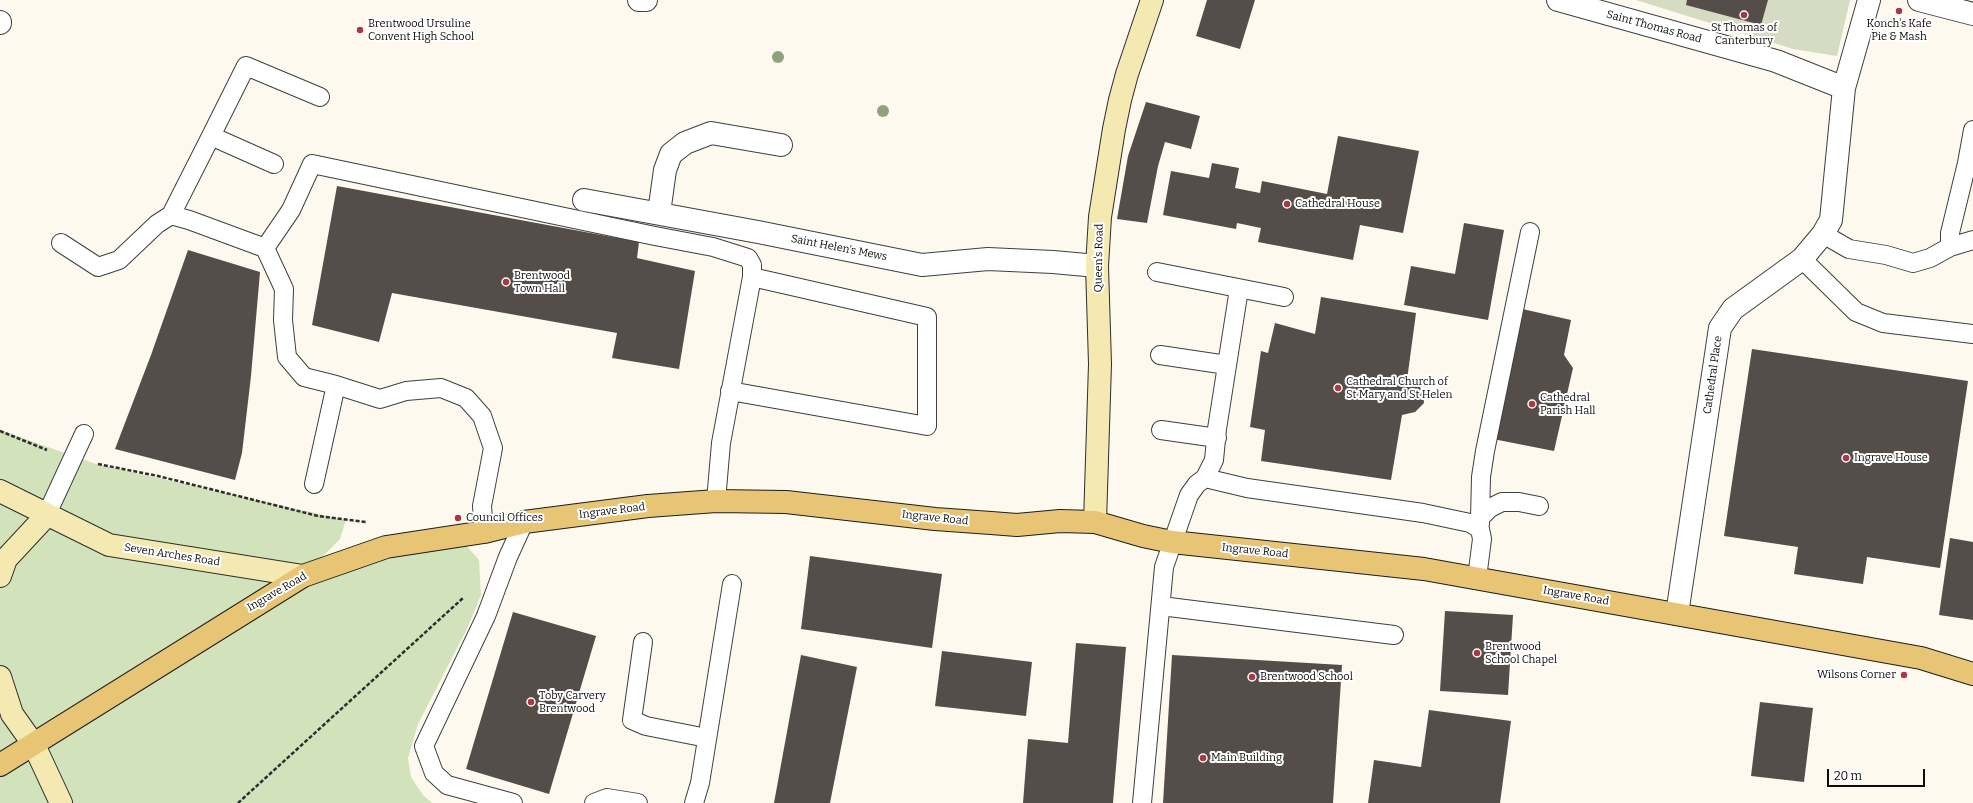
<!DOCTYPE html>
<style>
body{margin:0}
#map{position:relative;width:1973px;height:803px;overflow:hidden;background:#fdf9ee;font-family:Bitter,serif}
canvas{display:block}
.scale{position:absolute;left:1827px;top:769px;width:98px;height:18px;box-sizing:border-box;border:2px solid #0c0c0c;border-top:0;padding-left:5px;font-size:12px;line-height:14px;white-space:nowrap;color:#0c0c0c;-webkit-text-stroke:3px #fff;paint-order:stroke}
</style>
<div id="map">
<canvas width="1973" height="803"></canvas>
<div class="scale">20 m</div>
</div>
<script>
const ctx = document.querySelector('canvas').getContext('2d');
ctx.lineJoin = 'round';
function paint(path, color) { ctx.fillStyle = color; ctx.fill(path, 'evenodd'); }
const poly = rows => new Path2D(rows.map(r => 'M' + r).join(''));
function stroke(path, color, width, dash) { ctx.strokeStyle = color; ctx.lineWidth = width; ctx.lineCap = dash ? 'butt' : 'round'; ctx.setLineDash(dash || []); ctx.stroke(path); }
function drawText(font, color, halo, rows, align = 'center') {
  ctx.font = font + ' Bitter,serif'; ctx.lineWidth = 4; ctx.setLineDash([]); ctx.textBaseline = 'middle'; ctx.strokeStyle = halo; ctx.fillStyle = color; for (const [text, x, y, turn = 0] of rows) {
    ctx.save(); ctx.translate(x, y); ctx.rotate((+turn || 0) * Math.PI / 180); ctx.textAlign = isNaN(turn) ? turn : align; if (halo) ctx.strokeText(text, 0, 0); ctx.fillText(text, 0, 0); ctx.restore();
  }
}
paint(poly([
 [0,430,96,464,346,520,340,539,304,575,458,536,479,560,481,595,467,629,418,724,408,758,411,777,423,795,432,803,0,803]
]), '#d2e3bc');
paint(poly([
 [1636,0,1850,0,1837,56,1793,49]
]), '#d5dcc2');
paint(poly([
 [1207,0,1255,0,1240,49,1196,36],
 [1687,0,1768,0,1761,25,1686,5],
 [1146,102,1200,116,1191,149,1165,142,1158,166,1147,223,1117,219,1128,156],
 [1338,136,1419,151,1403,233,1360,225,1353,260,1258,242,1261,228,1237,223,1236,229,1163,215,1171,171,1209,178,1212,163,1239,168,1235,188,1260,193,1262,181,1327,194],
 [337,186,639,242,637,258,695,271,679,369,612,358,617,333,392,293,379,342,312,325],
 [1464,223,1504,230,1488,320,1404,305,1411,266,1455,274],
 [188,250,260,272,251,376,242,453,235,480,115,449,151,355],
 [1321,297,1416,313,1407,380,1418,383,1423,393,1424,403,1415,412,1402,415,1391,480,1261,461,1265,430,1250,427,1261,351,1268,353,1275,323,1315,334],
 [1518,308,1571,320,1564,355,1573,368,1554,451,1493,439],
 [1752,349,1968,381,1940,568,1867,557,1863,584,1794,574,1798,547,1724,536],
 [1950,538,1973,542,1973,620,1939,615],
 [810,556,942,574,932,648,801,629],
 [1445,611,1513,615,1508,695,1440,691],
 [513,612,596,636,549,794,466,769],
 [1076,643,1126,647,1113,803,1023,803,1028,739,1068,743],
 [942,651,1032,662,1026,716,935,706],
 [801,655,857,667,830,803,774,803],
 [1172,655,1342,665,1333,803,1163,803],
 [1760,702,1813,708,1804,782,1751,776],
 [1429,710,1511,721,1500,803,1368,803,1374,760,1421,767]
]), '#544d4a');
const lane = poly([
 [211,136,246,66,320,97],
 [171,215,211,136,274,164],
 [1823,234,1849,249,1886,255,1913,263,1930,258,1950,247,1950,233,1967,163,1973,130],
 [61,243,98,267,119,260,157,224,171,215,189,220,265,248,284,289,283,320,287,357,304,377,336,385,380,399,406,391,441,388,466,398,482,416,493,448,482,506,484,532],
 [1950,247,1973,240],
 [265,248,291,210,312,164,655,236,713,247,748,258,752,265,752,277,721,443,716,501],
 [1802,259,1856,312,1883,323,1973,334],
 [1157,272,1284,297],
 [1160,355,1227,365],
 [730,391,927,426,927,317,752,277],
 [1161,430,1217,438],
 [1205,478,1247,488,1423,513,1470,523,1480,529,1482,539,1477,578],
 [314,484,336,385],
 [46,516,84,434],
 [1480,518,1481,477,1485,451,1530,232],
 [1480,524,1480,518,1490,508,1502,502,1519,502,1539,506],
 [1161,606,1394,635],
 [643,642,632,720,646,726,707,738],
 [513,803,447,785,434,773,424,746,486,616,508,557,524,522],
 [594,803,607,798,638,803],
 [694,803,700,783,732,584],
 [1142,803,1164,567,1189,495,1197,484,1205,478,1214,460,1217,429,1239,289]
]);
const street = poly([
 [639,0,646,0],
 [1558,0,1776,61,1844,88],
 [1919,0,1973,14],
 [0,22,0,23],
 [584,200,758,232,922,265,988,259,1053,262,1097,266],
 [659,213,665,170,671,154,685,143,711,133,781,145],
 [1677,614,1720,328,1733,309,1802,259,1823,234,1831,220,1844,88,1869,0]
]);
const secondary = poly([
 [0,491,109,545,303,576],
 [1095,522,1100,364,1097,266,1100,217,1114,129,1120,100,1127,74,1152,0],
 [0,576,6,559,46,516],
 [0,677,12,714,34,745,61,803]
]);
const primary = poly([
 [0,765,303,576,386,547,484,532,524,522,648,506,716,501,786,502,935,519,991,523,1017,525,1060,521,1095,522,1143,536,1172,542,1424,569,1921,658,1973,674]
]);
stroke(lane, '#3f3f3f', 20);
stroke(street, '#3f3f3f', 24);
stroke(secondary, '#2e2e2e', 24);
stroke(primary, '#1d1d1d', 24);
stroke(poly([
 [0,431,47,450],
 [98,464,158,476,318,516,366,522],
 [238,803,463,598]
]), '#2e2e2e', 2.5, [4, 2]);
stroke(lane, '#fff', 18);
stroke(street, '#fff', 22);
stroke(secondary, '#f4e9b1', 22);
stroke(primary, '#e7c574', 22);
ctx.fillStyle = '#8ea27f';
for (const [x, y] of [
 [778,57],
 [883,111]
]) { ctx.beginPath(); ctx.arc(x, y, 6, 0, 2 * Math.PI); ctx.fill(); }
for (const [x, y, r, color] of [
 [1899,11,4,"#aa3742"],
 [1744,15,4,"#aa3742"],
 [360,30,4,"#aa3742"],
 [1287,204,4,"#aa3742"],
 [506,282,4,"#aa3742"],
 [1338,388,4,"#aa3742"],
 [1532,404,4,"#aa3742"],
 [1846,458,4,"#aa3742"],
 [458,518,4,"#aa3742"],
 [1477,653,4,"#aa3742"],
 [1904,675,4,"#aa3742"],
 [1252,677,4,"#aa3742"],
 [531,702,4,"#aa3742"],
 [1203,758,4,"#aa3742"]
]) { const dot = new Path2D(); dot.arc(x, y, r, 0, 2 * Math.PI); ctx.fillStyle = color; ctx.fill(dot); stroke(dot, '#fff', 1.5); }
drawText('11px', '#0c0c0c', '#fff', [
 ["Brentwood Ursuline",368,24],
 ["Convent High School",368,37],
 ["Konch's Kafe",1899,24,"center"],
 ["Pie & Mash",1899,37,"center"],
 ["St Thomas of",1744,28,"center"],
 ["Canterbury",1744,41,"center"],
 ["Cathedral House",1295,204],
 ["Brentwood",514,276],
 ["Town Hall",514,289],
 ["Cathedral Church of",1346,382],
 ["St Mary and St Helen",1346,395],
 ["Cathedral",1540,398],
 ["Parish Hall",1540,411],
 ["Ingrave House",1854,458],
 ["Council Offices",466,518],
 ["Brentwood",1485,647],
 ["School Chapel",1485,660],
 ["Wilsons Corner",1896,675,"right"],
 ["Brentwood School",1260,677],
 ["Toby Carvery",539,696],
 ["Brentwood",539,709],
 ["Main Building",1211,758]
], 'left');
drawText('11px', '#0c0c0c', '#fff', [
 ["Saint Thomas Road",1654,27,15],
 ["Saint Helen's Mews",839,248,11],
 ["Queen's Road",1099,258,-89],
 ["Cathedral Place",1713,375,-82],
 ["Ingrave Road",612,511,-7],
 ["Ingrave Road",935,518,6],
 ["Ingrave Road",1255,551,6],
 ["Seven Arches Road",172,555,9],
 ["Ingrave Road",277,592,-30],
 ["Ingrave Road",1576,596,10]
]);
</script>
